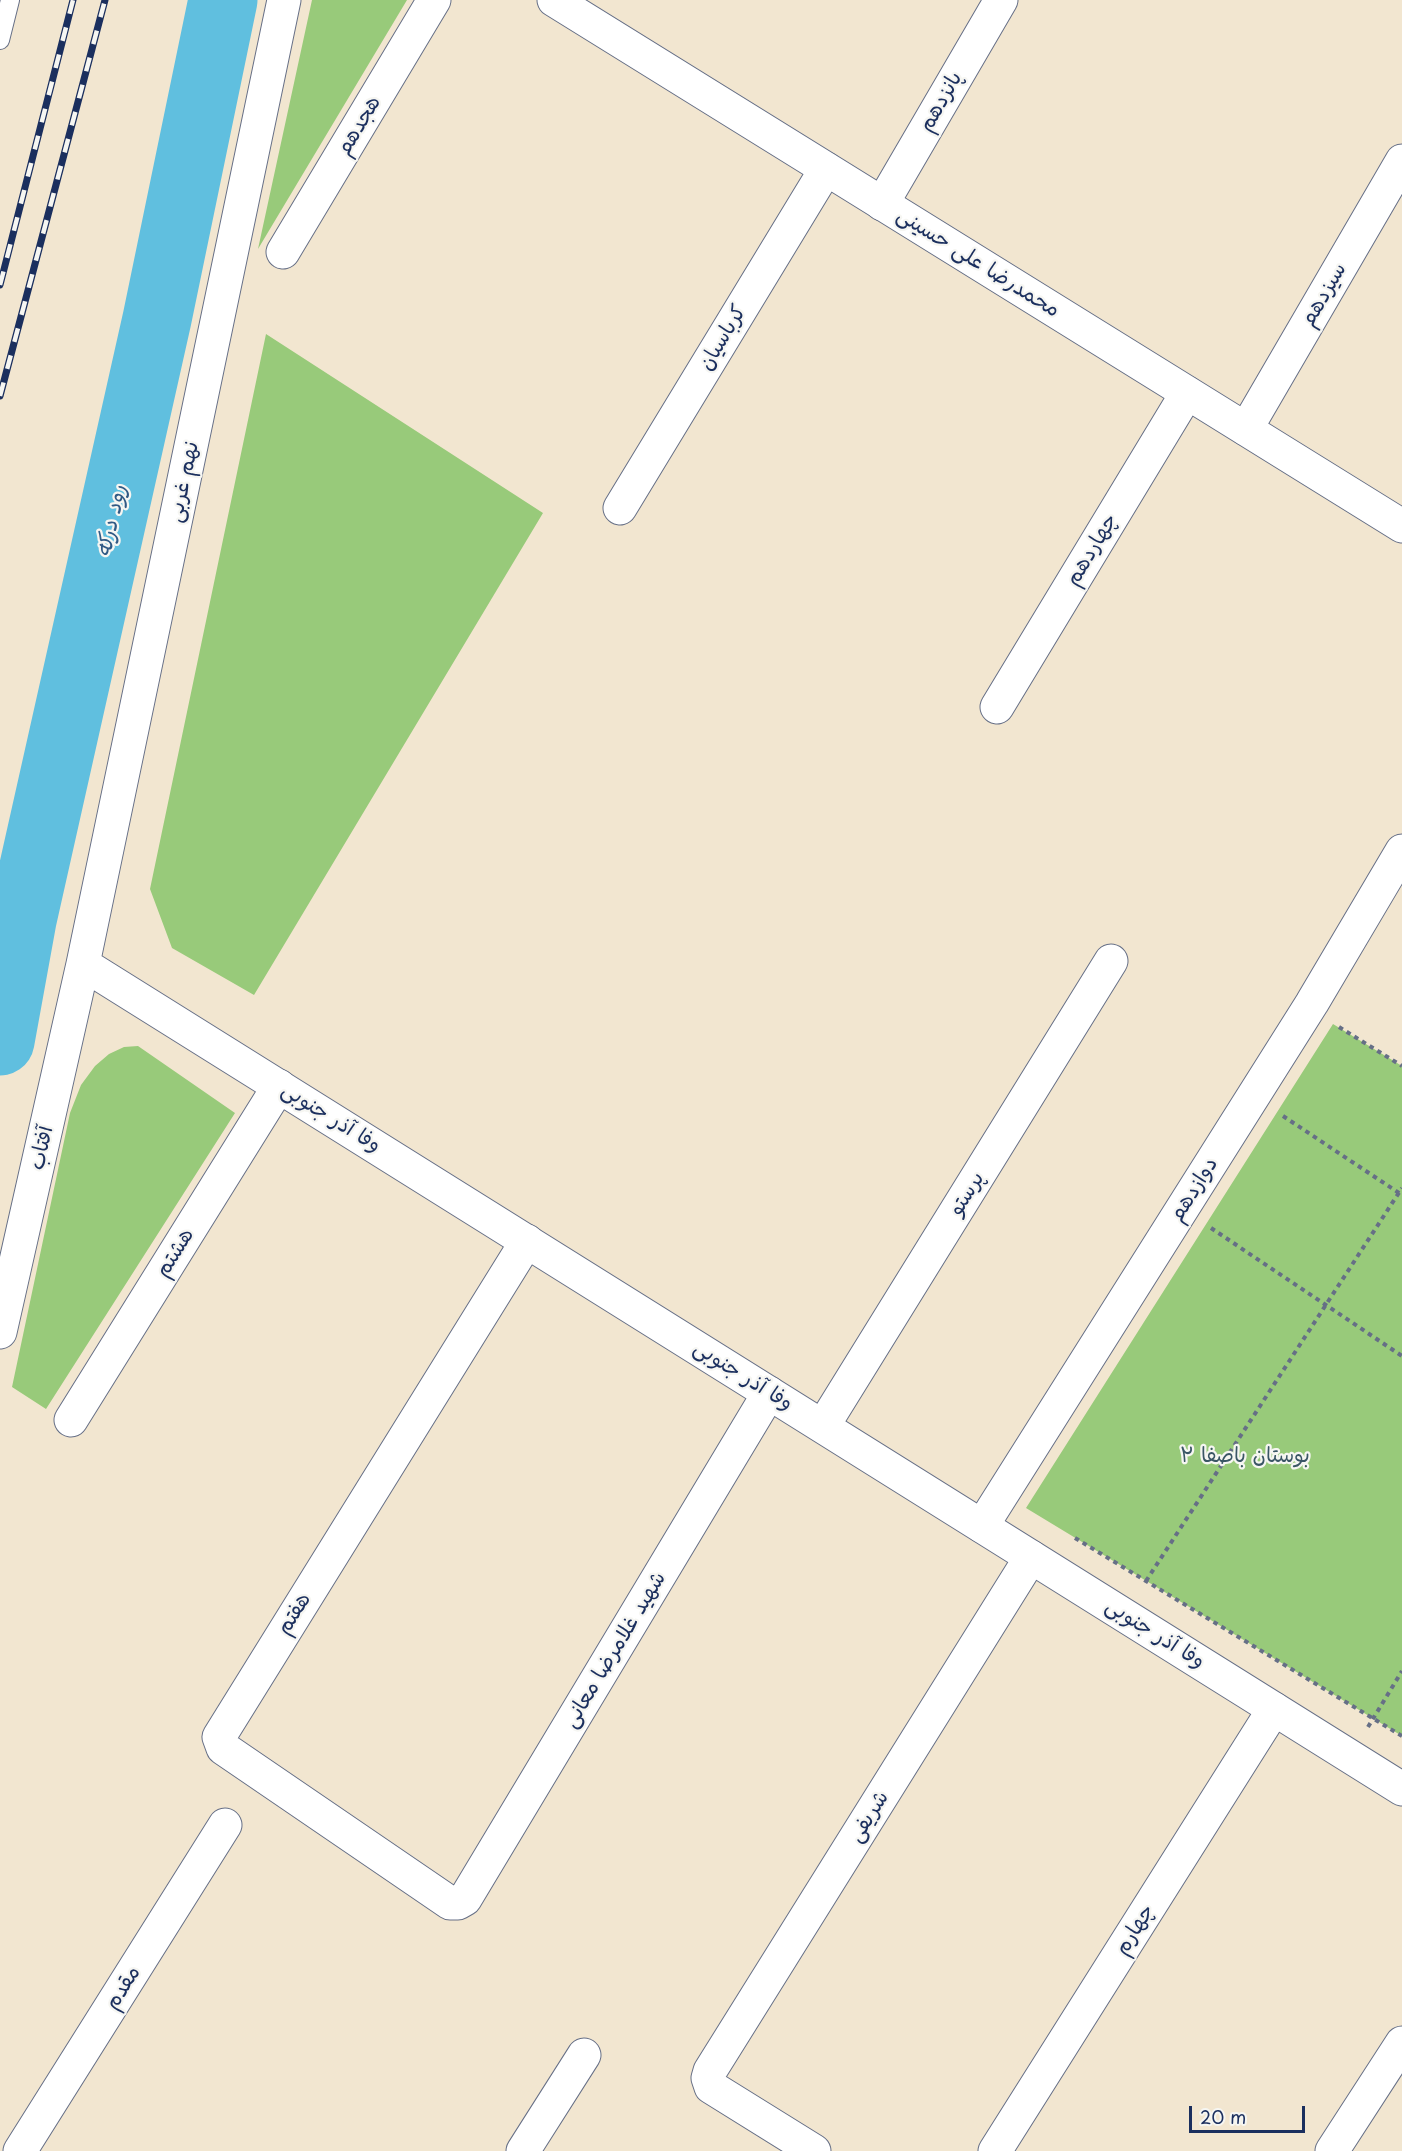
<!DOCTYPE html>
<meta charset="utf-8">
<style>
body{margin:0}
#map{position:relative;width:1402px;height:2151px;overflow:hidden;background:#f2e6d0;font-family:"Playpen Sans",sans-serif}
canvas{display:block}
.scale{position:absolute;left:1189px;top:2106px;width:116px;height:27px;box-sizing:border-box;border:3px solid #1b2f5e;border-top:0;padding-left:8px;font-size:18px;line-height:21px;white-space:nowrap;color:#1b2f5e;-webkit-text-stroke:4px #f6f6f2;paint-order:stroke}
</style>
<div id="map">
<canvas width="1402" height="2151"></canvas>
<div class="scale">20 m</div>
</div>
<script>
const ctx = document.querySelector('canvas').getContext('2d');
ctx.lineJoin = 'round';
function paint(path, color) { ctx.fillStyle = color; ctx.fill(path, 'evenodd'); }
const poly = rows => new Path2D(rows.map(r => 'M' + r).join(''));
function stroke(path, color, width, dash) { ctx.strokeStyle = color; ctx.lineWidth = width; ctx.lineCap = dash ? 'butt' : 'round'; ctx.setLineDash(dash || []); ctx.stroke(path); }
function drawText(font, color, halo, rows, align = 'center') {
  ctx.font = font + ' "Playpen Sans","Playpen Sans Arabic",sans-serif'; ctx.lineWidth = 4.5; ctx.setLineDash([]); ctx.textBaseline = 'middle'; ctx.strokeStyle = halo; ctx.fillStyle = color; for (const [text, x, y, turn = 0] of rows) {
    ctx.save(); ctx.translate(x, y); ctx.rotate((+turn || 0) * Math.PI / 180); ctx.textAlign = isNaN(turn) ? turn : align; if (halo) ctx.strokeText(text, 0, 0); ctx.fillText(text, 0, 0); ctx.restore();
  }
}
paint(poly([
 [312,0,407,0,258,249],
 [266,334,543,513,254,995,172,948,150,889],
 [1333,1024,1402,1066,1402,1736,1026,1508],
 [138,1046,235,1113,46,1409,12,1387,70,1113,81,1085,95,1066,109,1054,124,1047]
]), '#98ca7a');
stroke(poly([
 [0,1041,22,920,157,319,223,0]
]), '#60bfdf', 69);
const lane = poly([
 [0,40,10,0]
]);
const street = poly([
 [882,204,1001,0],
 [283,252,434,0],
 [1246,429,1402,161],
 [620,508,826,169],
 [997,707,1187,393],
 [527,1241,219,1737,223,1748,450,1903,458,1903,465,1899,769,1393],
 [71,1420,279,1086],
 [823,1426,1111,961],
 [982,1526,1312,1003,1402,851],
 [20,2151,225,1825],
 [523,2151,584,2055],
 [814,2151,711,2087,708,2078,710,2071,1031,1557],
 [995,2151,1274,1709],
 [1332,2151,1402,2043]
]);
const secondary = poly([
 [554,0,1402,526],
 [83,964,1402,1789],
 [0,1332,83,964,284,0]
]);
stroke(lane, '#666f86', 20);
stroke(street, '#666f86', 35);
stroke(secondary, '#666f86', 35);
stroke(poly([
 [1339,1027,1402,1066],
 [1283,1116,1402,1195],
 [1211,1228,1402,1356],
 [1075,1538,1402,1736],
 [1146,1581,1402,1188],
 [1368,1727,1402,1671]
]), '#666f86', 4, [4.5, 4.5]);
stroke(lane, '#fff', 18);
stroke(street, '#fff', 33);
stroke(secondary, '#fff', 33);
const rail = poly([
 [0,285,73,0],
 [0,396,105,0]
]);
stroke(rail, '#1b2f5e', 7);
stroke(rail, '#f6f6f2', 4.5, [14]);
drawText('21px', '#1b2f5e', '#f6f6f2', [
 ["پانزدهم",941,102,-60],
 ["هجدهم",359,126,-59],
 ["محمدرضا علی حسینی",978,263,32],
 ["سیزدهم",1324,295,-60],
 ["کرباسیان",723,338,-59],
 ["نهم غربی",184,482,-78],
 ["چهاردهم",1092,550,-59],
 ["وفا آذر جنوبی",331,1118,32],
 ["آفتاب",42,1148,-77],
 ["دوازدهم",1194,1190,-58],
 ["پرستو",967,1194,-58],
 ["هشتم",175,1253,-58],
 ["وفا آذر جنوبی",743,1376,32],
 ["هفتم",294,1614,-58],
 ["وفا آذر جنوبی",1155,1634,32],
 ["شهید غلامرضا معانی",615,1650,-59],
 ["شریفی",869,1817,-58],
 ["چهارم",1135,1930,-58],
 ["مقدم",123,1988,-58]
]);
drawText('21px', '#3a5665', '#f6f6f2', [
 ["بوستان باصفا ۲",1245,1456]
]);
drawText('italic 22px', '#305a85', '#f6f6f2', [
 ["رود درکه",112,521,-77]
]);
</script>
